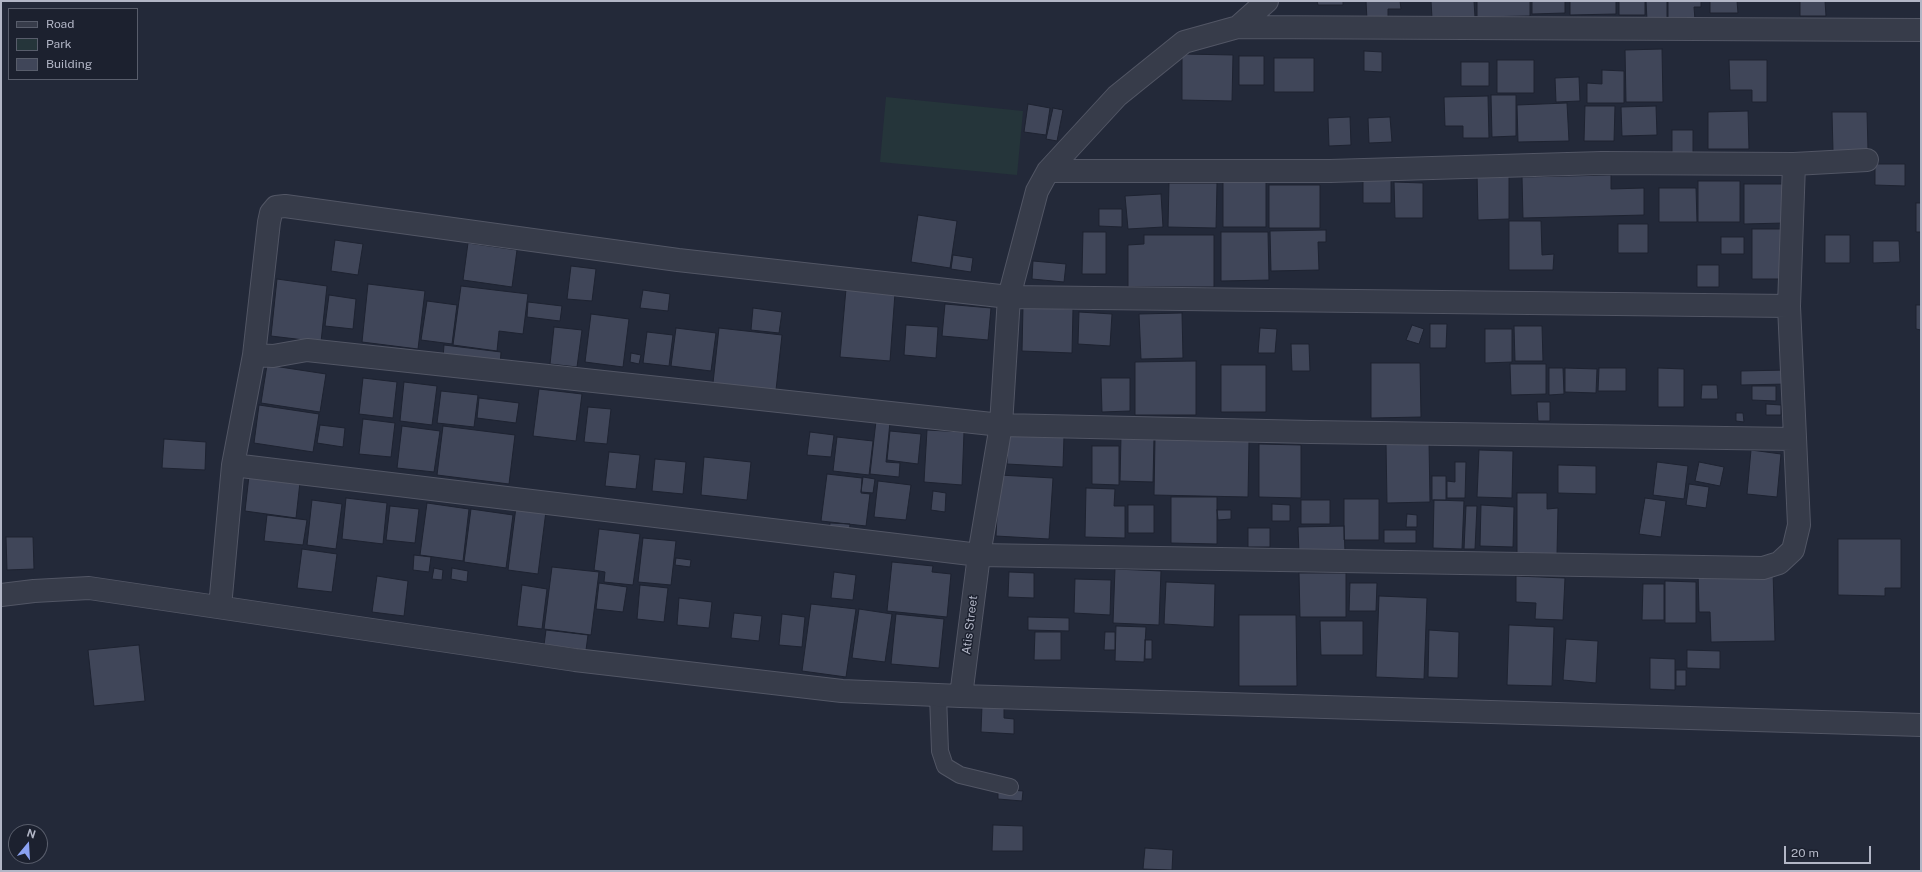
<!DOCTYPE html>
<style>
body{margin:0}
#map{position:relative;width:1922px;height:872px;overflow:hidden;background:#232939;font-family:"Public Sans",sans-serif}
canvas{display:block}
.frame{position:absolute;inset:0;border:2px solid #b2b6c6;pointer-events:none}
.legend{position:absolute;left:8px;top:8px;width:130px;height:72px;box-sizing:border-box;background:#1c212f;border:1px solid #585d6b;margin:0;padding:5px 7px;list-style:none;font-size:12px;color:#b2b6c6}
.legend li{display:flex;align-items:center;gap:8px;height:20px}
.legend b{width:20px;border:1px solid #585d6b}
.north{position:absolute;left:8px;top:824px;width:40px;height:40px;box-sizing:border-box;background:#1c212f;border:1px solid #585d6b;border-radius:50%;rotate:18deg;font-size:11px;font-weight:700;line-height:16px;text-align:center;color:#b2b6c6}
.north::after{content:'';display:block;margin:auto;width:14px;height:18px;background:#8ba2f2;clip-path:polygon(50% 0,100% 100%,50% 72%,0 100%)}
.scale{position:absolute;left:1784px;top:846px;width:87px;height:18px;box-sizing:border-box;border:2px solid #b2b6c6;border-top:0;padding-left:5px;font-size:12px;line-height:14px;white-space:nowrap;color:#b2b6c6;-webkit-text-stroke:3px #1c212f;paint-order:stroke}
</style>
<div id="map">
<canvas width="1922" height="872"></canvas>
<div class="frame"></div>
<ul class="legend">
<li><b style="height:5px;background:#373c4a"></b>Road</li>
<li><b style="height:11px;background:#25353a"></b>Park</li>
<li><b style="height:11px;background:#404659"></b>Building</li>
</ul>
<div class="north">N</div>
<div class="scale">20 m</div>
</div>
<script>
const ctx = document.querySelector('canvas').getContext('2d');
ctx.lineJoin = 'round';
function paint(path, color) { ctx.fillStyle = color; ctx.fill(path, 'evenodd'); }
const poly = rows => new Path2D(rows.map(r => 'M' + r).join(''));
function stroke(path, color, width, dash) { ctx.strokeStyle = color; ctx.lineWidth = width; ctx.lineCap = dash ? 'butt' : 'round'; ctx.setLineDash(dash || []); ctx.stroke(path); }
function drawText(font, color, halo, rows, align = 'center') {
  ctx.font = font + ' "Public Sans",sans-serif'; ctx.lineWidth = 3; ctx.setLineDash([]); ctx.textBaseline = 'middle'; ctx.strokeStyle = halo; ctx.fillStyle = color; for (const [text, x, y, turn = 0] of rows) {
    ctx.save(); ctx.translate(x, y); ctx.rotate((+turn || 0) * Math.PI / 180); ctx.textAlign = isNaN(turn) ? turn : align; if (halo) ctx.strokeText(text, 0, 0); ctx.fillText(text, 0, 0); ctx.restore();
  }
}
paint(poly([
 [886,97,1023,111,1017,175,880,162]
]), '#25353a');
const building = poly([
 [1317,1,1343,1,1343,5,1318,5,1317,1],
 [1366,1,1400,1,1401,9,1388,9,1388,19,1367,20,1366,1],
 [1431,1,1474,1,1475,17,1432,18,1431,1],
 [1477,1,1530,1,1530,16,1477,17,1477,1],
 [1532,1,1565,1,1565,13,1532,14,1532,1],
 [1570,1,1616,1,1616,14,1570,15,1570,1],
 [1619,1,1645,1,1645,15,1619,15,1619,1],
 [1646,1,1667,1,1667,20,1647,20,1646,1],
 [1668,1,1701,1,1701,7,1694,7,1695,20,1668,20,1668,1],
 [1710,1,1737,1,1738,13,1710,13,1710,1],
 [1800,1,1825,1,1826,16,1800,16,1800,1],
 [1662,49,1663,102,1626,102,1625,50,1662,49],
 [1364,51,1382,52,1382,72,1364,71,1364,51],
 [1182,54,1233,55,1232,101,1182,100,1182,54],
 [1239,56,1264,56,1264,85,1239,85,1239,56],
 [1274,58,1314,58,1314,92,1274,92,1274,58],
 [1497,60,1534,60,1534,93,1497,93,1497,60],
 [1729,60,1767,60,1767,102,1752,102,1752,90,1730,90,1729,60],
 [1461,62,1489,62,1489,86,1461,86,1461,62],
 [1602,70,1624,71,1624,103,1587,103,1587,83,1602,84,1602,70],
 [1579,77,1580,101,1556,102,1555,78,1579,77],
 [1491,95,1516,95,1516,136,1492,137,1491,95],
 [1488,96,1489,138,1463,138,1463,126,1445,126,1444,97,1488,96],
 [1567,103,1569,141,1518,142,1517,105,1567,103],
 [1028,104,1050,108,1046,135,1024,132,1028,104],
 [1585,106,1615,106,1614,141,1584,141,1585,106],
 [1656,106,1657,135,1622,136,1621,107,1656,106],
 [1053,108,1063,110,1057,141,1046,139,1053,108],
 [1748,111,1749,149,1708,149,1708,112,1748,111],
 [1832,112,1867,112,1868,150,1833,151,1832,112],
 [1350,117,1351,145,1329,146,1328,118,1350,117],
 [1390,117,1392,142,1369,143,1368,118,1390,117],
 [1672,130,1693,130,1693,154,1672,154,1672,130],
 [1875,164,1905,164,1905,186,1875,185,1875,164],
 [1509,171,1509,219,1478,220,1477,172,1509,171],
 [1611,175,1611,189,1644,188,1644,215,1523,218,1522,177,1611,175],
 [1363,176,1391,176,1391,203,1363,203,1363,176],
 [1698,181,1740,181,1740,222,1698,222,1698,181],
 [1223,182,1266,182,1266,227,1223,227,1223,182],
 [1394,182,1423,183,1423,218,1395,218,1394,182],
 [1169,183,1217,183,1216,228,1168,227,1169,183],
 [1744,184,1785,184,1784,223,1744,224,1744,184],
 [1269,185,1320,185,1320,228,1269,228,1269,185],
 [1659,188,1696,188,1697,222,1659,222,1659,188],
 [1161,194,1163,227,1128,229,1125,196,1161,194],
 [1916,203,1921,203,1921,232,1916,232,1916,203],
 [1099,209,1122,209,1122,227,1099,226,1099,209],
 [918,215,957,221,950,268,911,262,918,215],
 [1509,221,1541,221,1542,255,1554,254,1553,270,1509,270,1509,221],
 [1618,224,1648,224,1648,253,1618,253,1618,224],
 [1752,229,1785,229,1785,279,1752,279,1752,229],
 [1326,230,1326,242,1318,242,1319,270,1271,271,1270,231,1326,230],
 [1083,232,1106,232,1106,274,1082,274,1083,232],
 [1221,232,1268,232,1269,280,1221,281,1221,232],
 [1144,235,1214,235,1214,287,1128,287,1128,245,1144,244,1144,235],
 [1825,235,1850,235,1850,263,1825,263,1825,235],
 [1721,237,1744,237,1744,254,1721,254,1721,237],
 [335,240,363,244,358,275,331,271,335,240],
 [1873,241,1899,241,1900,262,1873,263,1873,241],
 [468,243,517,250,512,287,463,280,468,243],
 [953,255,973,258,971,272,951,269,953,255],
 [1033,261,1066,264,1064,282,1032,279,1033,261],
 [1697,265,1719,265,1719,287,1697,287,1697,265],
 [571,266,596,269,592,301,567,299,571,266],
 [277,279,327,286,321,342,271,336,277,279],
 [368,284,425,291,418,349,362,342,368,284],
 [461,286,528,294,523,334,499,331,497,351,453,345,461,286],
 [846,289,895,293,890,361,840,357,846,289],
 [643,290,670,294,668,311,640,308,643,290],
 [329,295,356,299,353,329,325,326,329,295],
 [427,301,457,305,452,344,421,340,427,301],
 [528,302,562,306,560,321,527,317,528,302],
 [945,304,991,308,988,340,942,336,945,304],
 [1916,305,1921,305,1921,330,1916,329,1916,305],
 [1023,307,1073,309,1072,353,1022,351,1023,307],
 [753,308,782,312,779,333,751,330,753,308],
 [1079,312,1112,314,1110,346,1078,344,1079,312],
 [1182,313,1183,358,1141,359,1139,314,1182,313],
 [591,314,629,319,623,367,585,362,591,314],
 [1430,324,1447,324,1446,348,1430,348,1430,324],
 [906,325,938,327,936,358,904,355,906,325],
 [1412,325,1424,329,1419,344,1406,340,1412,325],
 [1514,326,1542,326,1543,361,1515,361,1514,326],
 [554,327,582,330,577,367,550,364,554,327],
 [676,328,716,333,711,371,671,366,676,328],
 [719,328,782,335,776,390,713,383,719,328],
 [1260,328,1277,329,1275,353,1258,353,1260,328],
 [1485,329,1512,329,1512,362,1485,363,1485,329],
 [647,332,673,335,669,366,643,363,647,332],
 [1291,344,1309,344,1310,371,1292,371,1291,344],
 [444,345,501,352,500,366,443,359,444,345],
 [631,353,641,355,639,364,630,362,631,353],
 [1196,361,1196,415,1135,415,1135,362,1196,361],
 [1371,363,1420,363,1421,417,1371,418,1371,363],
 [1510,364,1546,364,1546,394,1511,395,1510,364],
 [267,365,326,374,320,412,261,403,267,365],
 [1221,365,1266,365,1266,412,1221,412,1221,365],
 [1549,368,1563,368,1564,394,1549,395,1549,368],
 [1565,368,1597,369,1596,393,1565,392,1565,368],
 [1599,368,1626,368,1626,391,1598,391,1599,368],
 [1658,368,1684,369,1684,407,1658,407,1658,368],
 [1787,370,1787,384,1741,385,1741,371,1787,370],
 [363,378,397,382,393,418,359,414,363,378],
 [1101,378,1130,378,1130,411,1102,412,1101,378],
 [404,382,437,386,432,425,400,421,404,382],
 [1702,385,1717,385,1718,399,1701,399,1702,385],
 [1752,386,1776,386,1776,401,1752,400,1752,386],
 [539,389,582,394,576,441,533,436,539,389],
 [441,391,478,395,474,427,437,423,441,391],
 [479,398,519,403,516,423,477,418,479,398],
 [1537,402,1550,402,1550,421,1538,421,1537,402],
 [1766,404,1781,405,1781,415,1766,415,1766,404],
 [259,405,319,414,313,452,254,443,259,405],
 [588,407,611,409,607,444,584,442,588,407],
 [1736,413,1743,413,1744,422,1736,421,1736,413],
 [363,419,395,423,391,457,359,454,363,419],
 [876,421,890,422,886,462,900,463,899,477,870,474,876,421],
 [320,425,345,428,343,447,317,443,320,425],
 [402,426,440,431,434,472,397,468,402,426],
 [443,426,515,435,509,484,437,475,443,426],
 [927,430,964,432,962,485,924,482,927,430],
 [890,431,921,434,918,464,887,460,890,431],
 [810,432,834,435,831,457,807,455,810,432],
 [1008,433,1064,436,1063,467,1007,464,1008,433],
 [837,437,873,441,869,475,833,471,837,437],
 [1121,437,1154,438,1153,482,1120,481,1121,437],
 [164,439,206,442,205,470,162,468,164,439],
 [1155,439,1249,441,1248,497,1154,495,1155,439],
 [1386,442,1429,442,1430,502,1387,503,1386,442],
 [1259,444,1301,445,1301,498,1259,497,1259,444],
 [1092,446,1119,446,1119,485,1092,484,1092,446],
 [1479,450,1513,451,1512,498,1477,497,1479,450],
 [1751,450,1781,454,1777,497,1747,494,1751,450],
 [609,452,640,455,636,489,605,486,609,452],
 [704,457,751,462,747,500,701,495,704,457],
 [655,459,686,462,683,494,652,491,655,459],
 [1455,462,1466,462,1465,498,1447,498,1447,481,1455,482,1455,462],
 [1657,462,1688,466,1684,499,1653,495,1657,462],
 [1699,462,1724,467,1720,486,1695,481,1699,462],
 [1558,465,1596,466,1596,494,1558,493,1558,465],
 [827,474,862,478,861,493,870,494,866,526,821,521,827,474],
 [999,475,1053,478,1049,539,996,536,999,475],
 [249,476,300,482,296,518,245,511,249,476],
 [1432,476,1446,476,1446,500,1432,500,1432,476],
 [863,477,875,479,873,493,861,492,863,477],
 [878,481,911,485,906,520,874,517,878,481],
 [1689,484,1709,487,1706,508,1686,505,1689,484],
 [1086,488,1115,489,1114,506,1125,506,1125,538,1085,537,1086,488],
 [933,491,946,493,945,512,931,510,933,491],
 [1517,493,1547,493,1547,509,1558,508,1557,554,1517,554,1517,493],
 [1171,497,1217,497,1217,544,1171,543,1171,497],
 [346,498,387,503,383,544,342,539,346,498],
 [1645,498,1666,501,1661,537,1639,534,1645,498],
 [1344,499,1379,499,1379,540,1344,540,1344,499],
 [312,500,342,504,336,549,307,545,312,500],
 [1301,500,1330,500,1330,524,1301,524,1301,500],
 [1434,500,1464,501,1462,549,1433,548,1434,500],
 [427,503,469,509,463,561,420,555,427,503],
 [1272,504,1290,505,1290,521,1272,521,1272,504],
 [1128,505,1154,505,1154,533,1128,533,1128,505],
 [1481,505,1514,507,1513,547,1480,546,1481,505],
 [390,506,419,509,415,543,386,540,390,506],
 [1466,506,1477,506,1475,549,1464,549,1466,506],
 [516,507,546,511,538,574,508,570,516,507],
 [471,509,513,515,506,568,464,562,471,509],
 [1217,510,1231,510,1231,519,1218,520,1217,510],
 [1407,514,1417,515,1417,527,1406,527,1407,514],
 [267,515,307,520,303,545,264,541,267,515],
 [830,523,850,524,849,535,829,533,830,523],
 [1344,526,1345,552,1299,553,1298,527,1344,526],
 [1248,528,1270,528,1270,547,1248,547,1248,528],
 [599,529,640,534,633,585,604,582,605,572,594,570,599,529],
 [1384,530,1416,530,1416,543,1384,543,1384,530],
 [6,537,33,537,34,569,7,570,6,537],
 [643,538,676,541,671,585,638,582,643,538],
 [1838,539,1901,539,1901,588,1885,588,1885,596,1838,595,1838,539],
 [302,549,337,554,332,592,297,588,302,549],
 [414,555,431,557,429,572,413,570,414,555],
 [676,558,691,560,690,567,675,565,676,558],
 [892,562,933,566,932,572,951,574,947,617,887,611,892,562],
 [552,567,599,572,591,635,544,629,552,567],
 [434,568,443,570,442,580,432,579,434,568],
 [452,568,468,571,467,582,451,579,452,568],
 [1115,569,1161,571,1159,625,1113,623,1115,569],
 [1698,571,1773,571,1775,641,1711,642,1710,612,1699,612,1698,571],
 [834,572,856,575,853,600,831,598,834,572],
 [1009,572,1034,573,1034,598,1008,597,1009,572],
 [1299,573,1346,573,1346,617,1300,617,1299,573],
 [377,576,408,581,404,616,372,612,377,576],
 [1516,576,1565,578,1563,620,1535,619,1536,603,1516,602,1516,576],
 [1075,579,1111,580,1110,615,1074,613,1075,579],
 [1665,581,1696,582,1696,623,1665,623,1665,581],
 [1166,582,1215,584,1214,627,1164,624,1166,582],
 [599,583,627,587,623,612,596,609,599,583],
 [1350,583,1377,583,1376,611,1349,611,1350,583],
 [1643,584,1664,584,1664,620,1642,620,1643,584],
 [522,585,547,589,542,629,517,626,522,585],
 [640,585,668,588,664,622,637,619,640,585],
 [1379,596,1427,598,1424,679,1376,677,1379,596],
 [679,598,712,602,709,628,677,625,679,598],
 [811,604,856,609,846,677,802,671,811,604],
 [859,609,892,614,885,662,852,658,859,609],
 [734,613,762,616,759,641,731,638,734,613],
 [782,614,805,617,802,647,779,645,782,614],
 [896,614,944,619,939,668,891,664,896,614],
 [1239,615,1296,615,1297,686,1239,686,1239,615],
 [1028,617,1069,618,1069,631,1028,630,1028,617],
 [1320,621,1363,621,1363,655,1321,655,1320,621],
 [1509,625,1554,627,1552,686,1507,685,1509,625],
 [1116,626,1146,627,1144,662,1115,661,1116,626],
 [546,630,588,635,586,650,544,645,546,630],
 [1429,630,1459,632,1458,678,1428,677,1429,630],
 [1035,632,1061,632,1061,660,1034,660,1035,632],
 [1105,632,1115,632,1115,650,1104,650,1105,632],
 [1566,639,1598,641,1596,683,1563,680,1566,639],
 [1145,640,1152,640,1152,659,1145,659,1145,640],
 [139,645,145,701,94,706,88,650,139,645],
 [1687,650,1720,651,1720,669,1687,668,1687,650],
 [1650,658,1675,659,1675,690,1650,689,1650,658],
 [1676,670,1686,670,1686,686,1676,686,1676,670],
 [982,706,1004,707,1004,718,1014,719,1014,734,981,732,982,706],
 [998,789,1023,791,1022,801,998,799,998,789],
 [993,825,1023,826,1023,851,992,851,993,825],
 [1145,848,1173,850,1172,870,1143,869,1145,848]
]);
paint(building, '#404659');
stroke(building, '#1e2331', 1);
const lane = poly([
 [938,695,940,751,945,766,960,775,1010,787]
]);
const street = poly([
 [1238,27,1921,30],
 [1048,171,1330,171,1602,163,1794,164,1867,160],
 [254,355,269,222,271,213,276,207,285,206,678,260,1009,297,1789,306],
 [233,465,979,555,1763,568,1779,563,1793,550,1799,525,1789,306,1794,164],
 [1,595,34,591,89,588,575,660,842,691,961,696,1921,725],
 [220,607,233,465,254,355,273,356,307,350,1001,425,1311,432,1795,439],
 [961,696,979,555,1001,425,1009,297,1037,191,1048,171,1117,96,1184,42,1238,27,1267,1]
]);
stroke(lane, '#525665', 18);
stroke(street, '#525665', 24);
stroke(lane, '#373c4a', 16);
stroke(street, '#373c4a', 22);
drawText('12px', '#b2b6c6', '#1c212f', [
 ["Atis Street",970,625,-83]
]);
</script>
